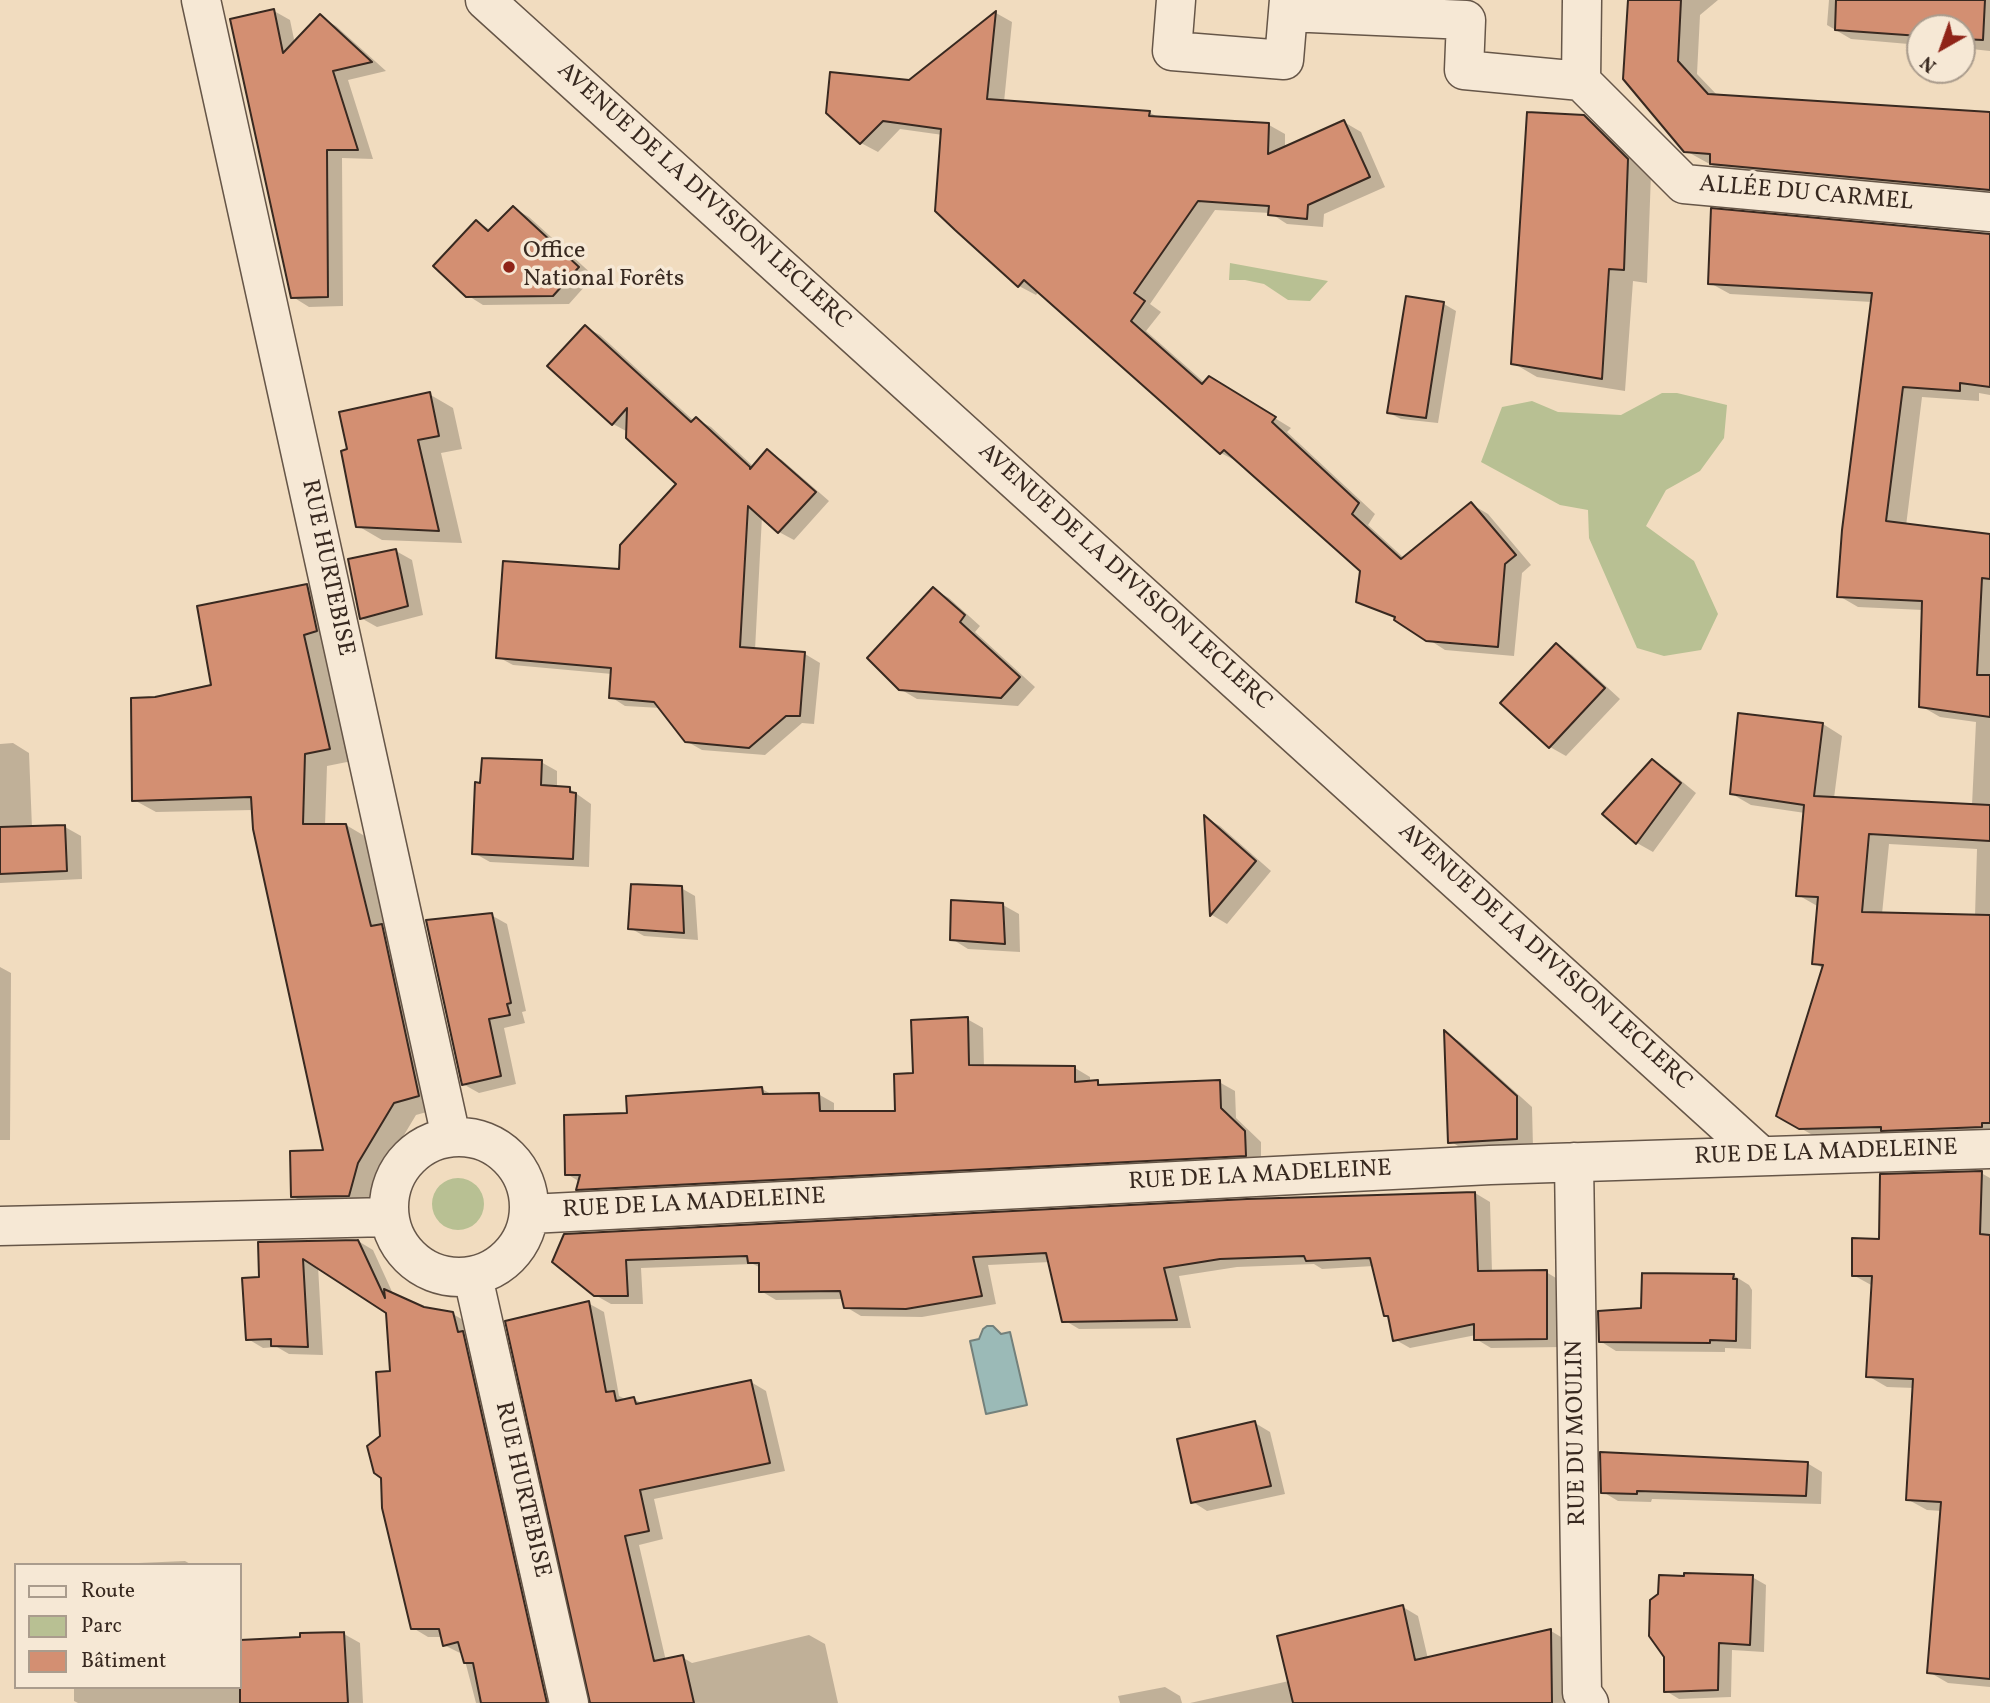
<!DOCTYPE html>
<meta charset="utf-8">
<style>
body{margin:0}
#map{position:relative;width:1990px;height:1703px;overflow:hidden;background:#f1dcbf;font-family:Vollkorn,serif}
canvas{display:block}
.legend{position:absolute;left:14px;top:1563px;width:228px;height:126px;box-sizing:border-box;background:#f6e8d5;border:2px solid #aa9c8d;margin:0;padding:9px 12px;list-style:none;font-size:21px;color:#382920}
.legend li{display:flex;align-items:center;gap:14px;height:35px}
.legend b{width:35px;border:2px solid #aa9c8d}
.north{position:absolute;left:1906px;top:14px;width:70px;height:70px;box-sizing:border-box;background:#f6e8d5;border:2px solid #aa9c8d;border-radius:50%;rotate:220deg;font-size:19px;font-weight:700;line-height:28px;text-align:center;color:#382920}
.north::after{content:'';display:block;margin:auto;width:24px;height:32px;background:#8f2418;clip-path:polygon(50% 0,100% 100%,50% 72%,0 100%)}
</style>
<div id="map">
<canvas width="1990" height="1703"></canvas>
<ul class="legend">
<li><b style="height:9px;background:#f6e8d5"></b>Route</li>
<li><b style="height:19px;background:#b8c093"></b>Parc</li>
<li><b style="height:19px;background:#d38f72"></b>Bâtiment</li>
</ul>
<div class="north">N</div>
</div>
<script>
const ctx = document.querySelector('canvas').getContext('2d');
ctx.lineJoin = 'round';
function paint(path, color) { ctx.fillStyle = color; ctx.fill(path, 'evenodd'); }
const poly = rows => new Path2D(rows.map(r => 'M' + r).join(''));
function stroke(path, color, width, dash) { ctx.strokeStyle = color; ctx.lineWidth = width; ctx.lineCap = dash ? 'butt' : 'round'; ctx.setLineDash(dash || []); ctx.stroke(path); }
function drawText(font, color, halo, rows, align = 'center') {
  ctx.font = font + ' Vollkorn,serif'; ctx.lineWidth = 7; ctx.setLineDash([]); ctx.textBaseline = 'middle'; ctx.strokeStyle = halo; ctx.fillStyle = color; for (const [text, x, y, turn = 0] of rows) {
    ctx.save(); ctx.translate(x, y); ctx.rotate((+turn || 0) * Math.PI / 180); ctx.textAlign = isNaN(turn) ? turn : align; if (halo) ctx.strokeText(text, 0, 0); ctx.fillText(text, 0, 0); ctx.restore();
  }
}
paint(poly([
 [1230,263,1328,281,1310,301,1288,300,1264,284,1245,280,1229,280],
 [1662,393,1677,393,1727,405,1724,438,1700,471,1666,490,1646,526,1694,561,1718,614,1701,650,1664,656,1637,648,1589,538,1588,510,1560,505,1481,462,1502,407,1532,401,1558,412,1621,415],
 '432 1204a26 26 0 1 1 52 0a26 26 0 1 1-52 0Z'
]), '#b8c093');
const water = poly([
 [987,1326,993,1326,1001,1334,1010,1332,1027,1405,986,1414,970,1341,979,1339,983,1329,987,1326]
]);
paint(water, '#9bbab7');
stroke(water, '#73807b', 2);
paint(poly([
 [1629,0,1718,0,1700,15,1697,74,1718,96,1990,114,1990,198,1731,175,1706,162,1686,151],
 [1829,0,1990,0,1990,51,1962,48,1962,28,1920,28,1920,45,1851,39,1827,25],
 [274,11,290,20,295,44,320,17,336,26,386,71,348,80,373,159,342,158,343,306,309,307,293,297],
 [996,13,1012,22,1004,102,1149,112,1159,118,1269,125,1285,134,1285,149,1344,122,1361,132,1385,187,1324,214,1323,227,1287,224,1270,213,1215,210,1150,304,1161,312,1146,331,1205,383,1226,388,1291,428,1287,432,1375,514,1368,525,1405,559,1471,504,1488,514,1531,565,1522,573,1514,656,1445,650,1397,619,1358,601,1362,570,1238,462,1221,453,1039,291,1036,295,1019,286,943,135,900,129,878,152,861,143,910,82],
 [1583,117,1608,131,1651,174,1647,283,1633,281,1625,391,1537,377,1513,363],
 [514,208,529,217,594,276,569,304,483,305,467,295,477,222,491,230],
 [1990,235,1990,395,1979,393,1979,401,1922,397,1906,526,1973,534,1990,534,1990,1138,1821,1140,1778,1115,1824,969,1814,963,1819,907,1798,895,1805,813,1751,805,1732,794,1823,724,1842,736,1834,798,1972,805,1976,722,1940,717,1921,706,1923,610,1858,607,1839,596,1872,302,1730,294,1710,283],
 [1889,844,1977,849,1975,916,1882,914],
 [1407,298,1444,304,1456,311,1438,423,1401,419,1389,413],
 [585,327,600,335,694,421,696,419,711,427,754,467,768,452,782,460,829,501,794,540,779,532,762,516,755,650,805,654,820,663,814,724,802,723,765,755,702,750,686,741,661,708,625,706,611,697,612,674,513,665,498,657,620,571,678,484,628,432,613,424],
 [429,394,453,408,462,449,441,453,462,543,382,540,358,526],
 [396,551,412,560,423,615,377,627,361,618],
 [307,586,329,599,352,761,327,766,325,826,346,825,368,838,441,1108,416,1115,380,1175,371,1208,315,1209,292,1196,325,1151,253,810,156,812,134,800,155,699,213,687],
 [933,589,949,598,980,626,975,632,1035,687,1018,706,917,699,900,689],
 [1556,646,1572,655,1620,699,1566,756,1550,747],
 [13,743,29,753,32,828,65,827,81,836,82,879,0,883,0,744],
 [1653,761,1668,770,1696,793,1653,852,1637,843],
 [541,762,557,771,557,788,570,789,591,804,589,867,490,862,474,853],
 [1206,818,1220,826,1271,871,1227,924,1212,915],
 [681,888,695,896,698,940,644,936,630,928],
 [1003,905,1019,914,1020,952,968,949,952,939],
 [491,915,507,924,526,1011,522,1012,525,1023,504,1028,516,1084,479,1093,463,1084],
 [0,967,11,973,10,1140,0,1140],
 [967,1019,983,1028,984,1067,1075,1068,1090,1077,1090,1082,1097,1082,1105,1087,1219,1082,1235,1091,1236,1118,1261,1142,1261,1164,593,1198,578,1189,580,1182,567,1174,628,1115,762,1089,773,1095,818,1094,834,1103,834,1113,897,1113,914,1075],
 [1446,1033,1460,1042,1532,1107,1533,1148,1466,1151,1450,1141],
 [1981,1173,1990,1178,1990,1687,1948,1683,1929,1672,1942,1511,1927,1510,1907,1499,1915,1388,1887,1387,1868,1376,1873,1286,1853,1275,1880,1241],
 [1475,1193,1490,1202,1492,1272,1546,1272,1561,1281,1562,1347,1491,1348,1476,1339,1476,1335,1410,1348,1394,1339,1390,1318,1385,1315,1374,1266,1322,1269,1314,1264,1237,1267,1179,1276,1191,1328,1079,1329,1064,1320,1050,1262,988,1265,996,1304,922,1317,861,1316,846,1307,844,1299,776,1300,761,1291,761,1268,753,1264,641,1268,643,1304,611,1304,595,1295,554,1262],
 [358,1241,373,1250,394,1296,424,1309,453,1314,468,1323,559,1703,476,1703,463,1653,460,1653,444,1645,442,1637,428,1637,413,1628,382,1437,392,1373,388,1312,318,1266,323,1355,289,1354,277,1347,263,1348,248,1339,261,1278,260,1244],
 [1733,1275,1749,1285,1752,1290,1751,1349,1725,1348,1725,1352,1616,1351,1600,1341,1643,1310],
 [588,1303,604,1312,619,1396,627,1400,634,1399,643,1404,751,1382,766,1391,785,1471,654,1499,663,1539,639,1545,666,1661,682,1657,692,1663,809,1635,825,1644,838,1703,592,1703],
 [1255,1423,1270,1432,1285,1494,1207,1511,1193,1502],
 [1807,1463,1822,1472,1821,1504,1652,1499,1651,1502,1618,1501,1603,1492],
 [185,1561,192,1565,92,1565],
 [1752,1577,1766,1585,1764,1652,1732,1650,1731,1697,1679,1699,1666,1691,1666,1656],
 [1403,1607,1418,1616,1428,1659,1551,1631,1566,1640,1566,1703,1190,1703,1289,1681],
 [344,1634,360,1643,363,1703,78,1703,74,1701,74,1687,240,1687,240,1641,302,1639],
 [1165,1687,1180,1696,1182,1703,1120,1703,1118,1696]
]), '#0003');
const building = poly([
 [1628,0,1681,0,1678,61,1708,94,1990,112,1990,190,1710,164,1710,154,1684,152,1623,79,1628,0],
 [1836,0,1985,0,1983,40,1962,39,1962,28,1920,28,1920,36,1835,30,1836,0],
 [274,9,283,53,320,14,372,62,333,71,358,150,327,150,328,297,291,298,230,19,274,9],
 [996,11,987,99,1150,111,1149,116,1269,123,1268,154,1344,120,1370,177,1308,205,1307,219,1268,215,1269,206,1198,201,1134,293,1145,301,1131,321,1202,384,1209,376,1276,417,1272,422,1359,503,1352,514,1401,559,1471,502,1516,555,1505,564,1498,647,1426,641,1394,620,1395,617,1356,602,1360,571,1224,450,1220,454,1024,280,1018,287,955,230,935,211,941,129,883,121,860,144,826,113,830,72,909,80,996,11],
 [1527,112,1584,115,1628,159,1624,270,1609,269,1602,379,1511,364,1527,112],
 [513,206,579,267,553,296,466,297,433,266,476,220,488,231,513,206],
 [1711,208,1990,234,1990,387,1960,383,1960,391,1903,387,1886,521,1990,534,1990,579,1982,578,1977,675,1990,675,1990,717,1919,707,1922,601,1837,597,1842,530,1872,293,1708,284,1711,208],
 [1406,296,1444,302,1426,418,1387,413,1406,296],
 [585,325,691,422,696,417,750,467,750,469,767,449,816,492,778,533,748,506,740,647,805,652,800,716,786,716,749,748,685,742,654,702,609,698,611,668,496,658,503,561,619,569,620,545,676,484,626,438,627,408,612,425,547,366,585,325],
 [430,392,439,436,418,440,439,531,356,527,341,451,347,449,339,412,430,392],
 [396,549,408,606,360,619,348,559,396,549],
 [307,584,317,631,304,635,330,749,305,754,303,824,346,824,371,926,382,924,419,1096,394,1103,358,1163,349,1196,291,1197,290,1151,323,1150,253,829,251,797,132,801,131,698,155,697,211,685,197,606,307,584],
 [933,587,965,615,960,622,1020,677,1001,698,899,690,867,658,933,587],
 [1556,643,1605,688,1549,748,1500,703,1556,643],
 [1738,713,1823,723,1814,796,1990,805,1990,841,1869,834,1862,912,1990,915,1990,1123,1982,1123,1982,1127,1881,1131,1881,1127,1799,1129,1776,1116,1823,965,1812,964,1818,897,1796,896,1804,805,1730,794,1738,713],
 [482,758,542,760,541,785,570,787,570,792,576,793,573,859,472,854,475,782,480,783,482,758],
 [1652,759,1681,783,1636,844,1602,814,1652,759],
 [1204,815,1256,861,1210,916,1204,815],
 [65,825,67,871,0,874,0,827,65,825],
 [631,884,682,886,684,933,628,929,631,884],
 [951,900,1003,903,1005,944,950,940,951,900],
 [492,913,511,1003,507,1004,510,1015,489,1019,501,1076,462,1085,426,920,492,913],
 [968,1017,969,1065,1075,1066,1075,1082,1098,1080,1098,1085,1220,1080,1221,1108,1245,1131,1246,1156,576,1190,580,1175,565,1175,564,1115,627,1113,626,1096,762,1087,763,1094,819,1093,820,1111,895,1111,894,1074,913,1073,911,1020,968,1017],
 [1444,1030,1517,1096,1517,1139,1448,1143,1444,1030],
 [1982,1171,1980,1234,1990,1235,1990,1679,1927,1673,1941,1502,1906,1500,1913,1379,1866,1377,1872,1276,1852,1276,1852,1238,1879,1239,1880,1174,1982,1171],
 [1475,1192,1478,1271,1547,1270,1547,1339,1474,1340,1474,1324,1393,1341,1388,1316,1384,1316,1370,1258,1306,1261,1304,1256,1220,1259,1164,1268,1177,1320,1062,1322,1046,1253,973,1257,982,1296,906,1309,844,1308,840,1291,759,1292,759,1263,748,1263,747,1256,626,1260,628,1296,594,1296,552,1262,564,1234,1247,1199,1475,1192],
 [358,1240,385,1298,384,1289,424,1307,453,1312,458,1332,463,1331,547,1703,481,1703,473,1663,464,1663,458,1642,443,1646,439,1629,411,1629,382,1508,381,1478,374,1473,367,1446,380,1436,376,1372,390,1371,386,1313,303,1259,308,1347,271,1346,271,1339,246,1340,242,1278,259,1277,258,1242,358,1240],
 [1642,1273,1734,1274,1733,1279,1737,1279,1736,1341,1710,1340,1710,1343,1599,1342,1598,1311,1641,1308,1642,1273],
 [589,1301,606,1392,614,1391,616,1401,634,1397,636,1404,751,1380,770,1463,640,1490,649,1531,625,1536,654,1661,683,1655,694,1703,590,1703,505,1321,589,1301],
 [1255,1421,1271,1486,1191,1503,1177,1439,1255,1421],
 [1600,1452,1808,1462,1806,1496,1637,1491,1637,1494,1601,1493,1600,1452],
 [1684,1573,1753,1575,1750,1645,1719,1643,1718,1690,1664,1692,1664,1657,1649,1636,1650,1600,1658,1594,1659,1575,1684,1576,1684,1573],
 [1403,1605,1415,1660,1551,1629,1552,1703,1293,1703,1277,1636,1403,1605],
 [344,1632,348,1703,240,1703,240,1640,300,1637,300,1633,344,1632]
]);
paint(building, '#d38f72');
stroke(building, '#382920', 2);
const street = poly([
 [201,0,451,1137],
 [485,0,1761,1156],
 [1176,0,1172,51,1284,60,1289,0],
 [1582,0,1581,81,1684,184,1990,212],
 [1288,12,1466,20,1464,70,1581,81],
 '389 1207a70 70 0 1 1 140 0a70 70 0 1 1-140 0Z',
 [1574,1162,1582,1693,1589,1703],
 [530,1214,1490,1165,1990,1149],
 [0,1226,389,1217],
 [473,1277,569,1703]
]);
stroke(street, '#665648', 41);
stroke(street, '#f6e8d5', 38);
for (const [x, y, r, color] of [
 [509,267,7,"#8f2418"]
]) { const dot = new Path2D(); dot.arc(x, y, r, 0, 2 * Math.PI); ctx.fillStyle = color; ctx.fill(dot); stroke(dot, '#f6e8d5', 2.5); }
drawText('24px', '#382920', '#f6e8d5', [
 ["ALLÉE DU CARMEL",1806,195,5],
 ["AVENUE DE LA DIVISION LECLERC",703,197,42],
 ["RUE HURTEBISE",326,568,78],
 ["AVENUE DE LA DIVISION LECLERC",1124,578,42],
 ["AVENUE DE LA DIVISION LECLERC",1544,958,42],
 ["RUE DE LA MADELEINE",1826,1154,-2],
 ["RUE DE LA MADELEINE",1260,1177,-3],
 ["RUE DE LA MADELEINE",694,1205,-3],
 ["RUE DU MOULIN",1578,1433,-91],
 ["RUE HURTEBISE",521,1490,77]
]);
drawText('24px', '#382920', '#f6e8d5', [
 ["Office",523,253],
 ["National Forêts",523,281]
], 'left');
</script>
